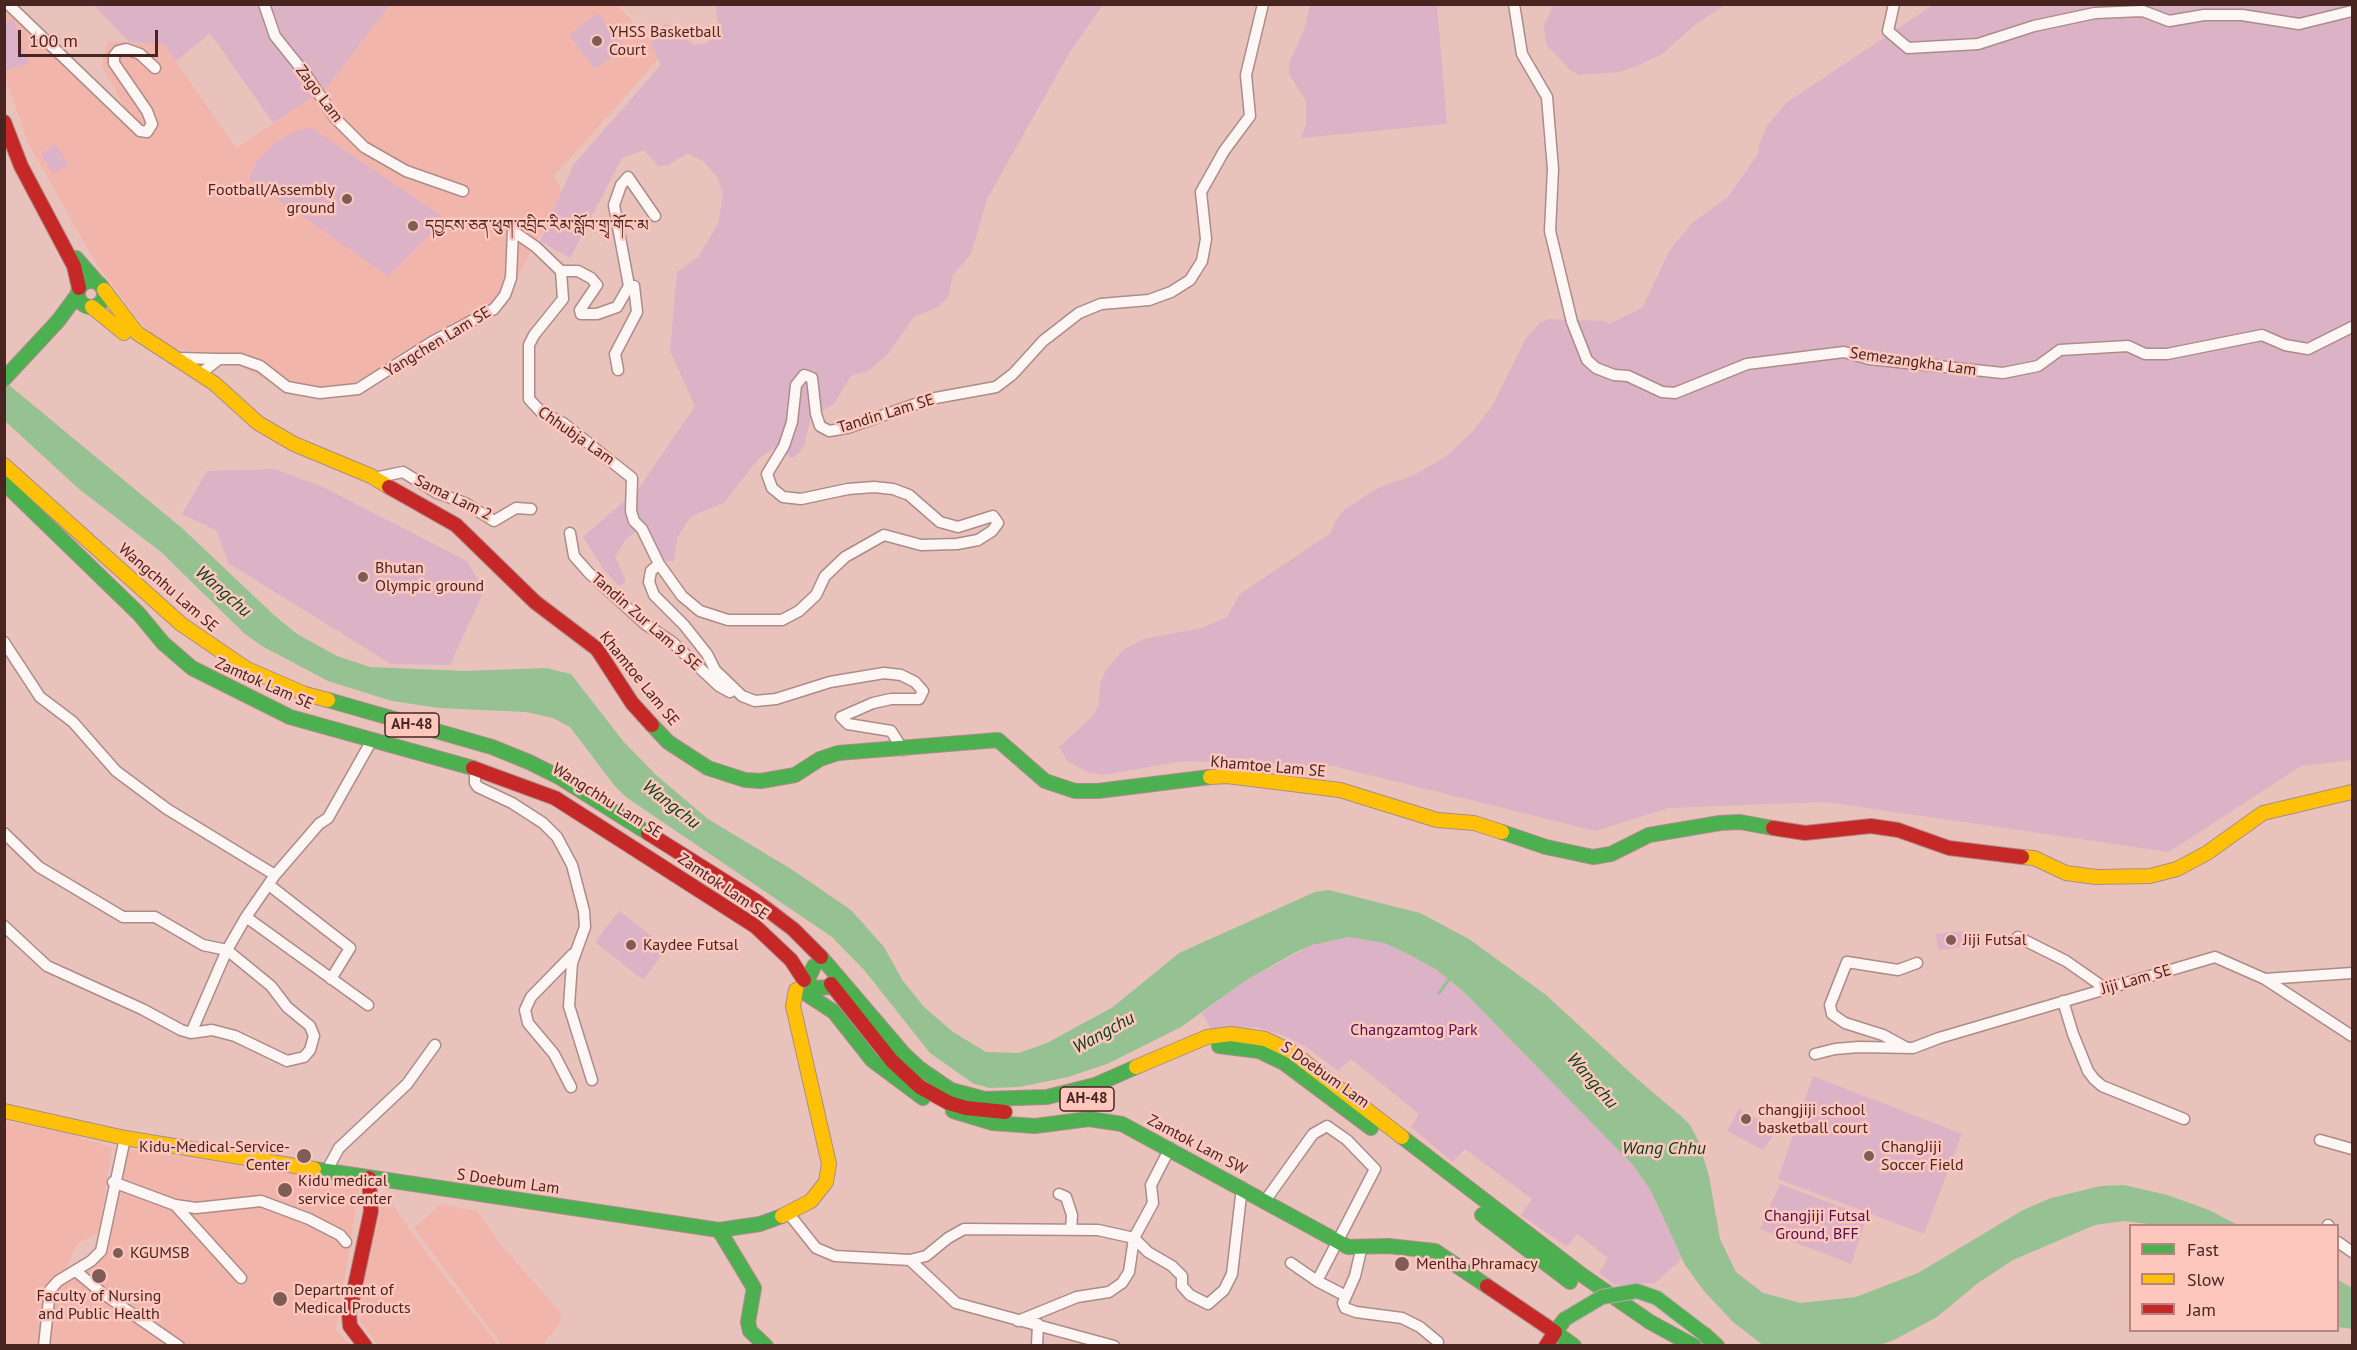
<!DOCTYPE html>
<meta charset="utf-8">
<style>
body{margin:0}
#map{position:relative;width:2357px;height:1350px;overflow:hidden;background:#e9c2bc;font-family:"PT Sans",sans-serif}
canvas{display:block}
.frame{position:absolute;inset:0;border:6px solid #482520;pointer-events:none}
.legend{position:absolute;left:2129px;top:1224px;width:210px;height:108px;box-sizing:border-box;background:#fdc7be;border:2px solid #b5867f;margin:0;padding:8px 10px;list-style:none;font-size:18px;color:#482520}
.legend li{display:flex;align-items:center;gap:12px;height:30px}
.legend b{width:30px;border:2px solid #b5867f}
.scale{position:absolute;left:18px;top:30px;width:140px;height:27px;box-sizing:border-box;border:3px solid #482520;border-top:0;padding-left:8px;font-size:18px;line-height:21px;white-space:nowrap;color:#482520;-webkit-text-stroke:4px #fdc7be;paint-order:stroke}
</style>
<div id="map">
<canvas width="2357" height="1350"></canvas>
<div class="frame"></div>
<ul class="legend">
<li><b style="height:8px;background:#4caf50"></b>Fast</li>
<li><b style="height:8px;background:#ffc107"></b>Slow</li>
<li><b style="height:8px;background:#c62828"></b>Jam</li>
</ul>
<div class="scale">100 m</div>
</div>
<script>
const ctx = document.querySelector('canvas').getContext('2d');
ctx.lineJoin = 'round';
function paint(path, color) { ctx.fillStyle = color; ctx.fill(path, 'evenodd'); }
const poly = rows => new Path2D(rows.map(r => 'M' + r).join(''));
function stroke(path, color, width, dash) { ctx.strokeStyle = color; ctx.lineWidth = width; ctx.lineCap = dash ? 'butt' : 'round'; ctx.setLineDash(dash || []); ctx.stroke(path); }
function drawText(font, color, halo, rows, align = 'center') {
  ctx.font = font + ' "PT Sans","Noto Serif Tibetan",sans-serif'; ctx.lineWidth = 5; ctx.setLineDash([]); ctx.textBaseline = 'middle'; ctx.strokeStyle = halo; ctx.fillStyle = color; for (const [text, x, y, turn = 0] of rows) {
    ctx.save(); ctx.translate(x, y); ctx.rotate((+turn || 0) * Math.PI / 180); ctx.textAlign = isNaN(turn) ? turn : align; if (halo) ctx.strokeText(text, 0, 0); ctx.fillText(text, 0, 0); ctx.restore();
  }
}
paint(poly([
 [390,5,617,5,663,54,554,176,563,194,500,308,423,350,363,393,327,398,285,390,215,353,201,353,173,348,152,334,134,314,96,263,28,143,5,76,5,9,132,121,102,67,107,41,164,44,236,148,326,88],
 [4,1121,62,1132,112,1147,99,1232,77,1244,60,1282,53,1281,48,1284,42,1345,5,1345],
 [128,1149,360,1183,336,1331,351,1345,51,1346,53,1291,105,1256],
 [382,1198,392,1204,421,1246,498,1345,378,1345,360,1321,359,1300],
 [441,1204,477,1211,500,1244,562,1314,559,1324,545,1342,540,1345,502,1345,414,1228]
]), '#f2b5ac');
paint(poly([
 [1310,4,1437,5,1447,124,1301,138,1306,124,1306,101,1289,74,1289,63,1304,30],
 [94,5,390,5,326,88,273,123,210,33,176,61,164,44,129,42],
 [716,5,1103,5,1071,50,987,199,971,254,953,275,948,298,936,308,914,317,887,355,868,371,851,376,834,404,811,417,804,446,797,455,792,458,787,455,783,446,773,449,758,459,724,503,698,513,689,519,677,538,674,561,666,561,660,555,649,531,637,531,626,539,615,557,625,578,625,583,619,586,604,570,583,537,639,488,695,406,670,351,677,272,698,257,718,224,723,195,718,178,703,161,687,153,669,165,662,166,658,166,644,150,622,158,570,258,540,241,574,164,661,65,651,44,655,31,665,24,675,27,693,45,707,43,718,32],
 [1554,5,1554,4,1725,5,1696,24,1662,54,1639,65,1620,72,1579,75,1570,70,1546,44,1544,25],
 [1933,5,2352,5,2352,760,2301,766,2169,852,1826,802,1669,808,1595,831,1333,766,1184,761,1103,775,1088,772,1068,762,1059,747,1094,715,1099,704,1100,683,1106,670,1123,650,1144,639,1202,628,1227,617,1240,594,1331,533,1336,520,1345,509,1378,488,1416,474,1448,455,1472,432,1492,406,1526,338,1540,323,1548,319,1605,321,1609,324,1642,308,1670,250,1692,223,1728,197,1758,154,1759,145,1767,126,1786,103],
 [598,13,625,48,595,69,569,35],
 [13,19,29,63,5,71,5,22],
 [312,128,446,219,388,276,249,179,256,162,277,142,295,131],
 [55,144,69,164,53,174,41,154],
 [275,469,323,487,467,561,484,591,450,665,391,664,228,563,217,531,182,514,207,471],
 [619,911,667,948,643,980,595,942],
 [1964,931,1965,947,1938,950,1936,934],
 [1349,937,1384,943,1406,953,1437,970,1463,991,1633,1165,1651,1191,1682,1259,1655,1283,1615,1285,1599,1273,1608,1258,1577,1234,1567,1247,1521,1215,1532,1199,1465,1149,1453,1162,1411,1127,1419,1114,1351,1059,1338,1071,1308,1048,1285,1036,1256,1027,1211,1029,1202,1013,1245,981,1312,945],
 [1813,1076,1962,1134,1924,1234,1778,1179],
 [1739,1109,1777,1130,1763,1150,1727,1131],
 [1780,1184,1867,1217,1851,1264,1760,1229]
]), '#dcb3c6');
paint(poly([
 [4,381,183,529,275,616,297,634,337,656,370,667,465,671,546,668,571,674,623,741,656,775,708,819,791,869,851,910,884,947,903,981,924,1007,953,1032,986,1052,1019,1053,1047,1043,1113,1007,1179,953,1315,892,1329,890,1420,913,1469,939,1546,995,1636,1078,1682,1117,1690,1125,1698,1140,1709,1176,1720,1239,1736,1272,1763,1293,1801,1303,1856,1297,1918,1273,2023,1210,2051,1198,2101,1186,2124,1185,2167,1195,2209,1210,2238,1225,2163,1226,2124,1221,2095,1225,2013,1260,1978,1283,1937,1317,1894,1340,1876,1346,1763,1345,1733,1322,1704,1291,1685,1265,1651,1191,1633,1165,1463,991,1437,970,1406,953,1384,943,1349,937,1312,945,1294,953,1245,981,1181,1027,1107,1064,1068,1077,1019,1087,990,1088,974,1084,930,1053,865,971,832,937,626,797,614,785,570,727,553,718,526,712,439,708,392,701,328,681,262,646,245,634,161,552,79,489,5,421],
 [2338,1280,2352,1288,2352,1329,2338,1327]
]), '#96c193');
stroke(poly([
 [1439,993,1450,978]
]), '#96c193', 3);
const street = poly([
 [8,4,140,131,147,132,152,124,147,111,114,63,114,56,118,51,126,49,140,54,155,68],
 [264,4,275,36,307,76,335,118,364,147,406,171,463,191],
 [1514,4,1522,54,1547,97,1553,169,1550,231,1572,322,1587,360,1596,368,1614,375,1628,376,1662,392,1675,393,1747,364,1844,352,1869,359,2003,373,2038,366,2060,350,2128,346,2145,354,2167,354,2262,335,2285,345,2308,349,2352,327],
 [1894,4,1888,31,1908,48,1978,44,2034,26,2095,13,2143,11,2169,21,2204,15,2242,15,2299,24,2352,11],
 [561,271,563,299,534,335,529,345,529,399,541,412,563,423,632,478,631,511,634,521,642,529,659,564],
 [629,286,614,205,621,185,628,177,655,216],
 [179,358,217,359],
 [200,374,219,359,240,359,260,366,287,387,320,393,358,389,432,342,494,309,505,295,511,278,513,231,536,247,561,271,578,271,591,278,597,285,580,310,581,314,597,314,617,307,629,286,634,286,637,312,615,354,618,370],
 [374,478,403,472,437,493,465,503,494,521,516,508,531,509],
 [570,533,574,556,589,573,645,624,672,642,719,686,730,692],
 [4,642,40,697,73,722,116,771,167,809,275,875],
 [903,750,891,731,848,724,841,717,873,703,891,699,919,699,923,691,915,682,901,675,884,673,830,682,776,699,755,701,742,696,715,670,707,654,684,625,654,595,649,582,651,571,659,564,682,596,700,611,728,620,782,620,799,611,816,595,825,576,845,557,884,535,921,545,957,544,978,540,992,531,998,523,993,516,958,527,940,522,909,495,893,489,874,487,848,489,801,499,783,497,772,488,767,474,784,446,792,422,796,385,804,375,812,378,816,414,820,426,829,431,847,428,930,399,996,387,1013,374,1043,341,1079,313,1101,304,1149,300,1171,292,1190,280,1202,261,1206,239,1201,192,1224,151,1250,116,1246,75,1263,4],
 [475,769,475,783,478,787,512,803,543,823,557,837,572,865,584,911,585,927,572,963,569,1006,592,1080],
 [4,833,39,867,123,917,155,917,203,945,227,950,271,986,287,1007,310,1026,314,1036,310,1050,304,1057,287,1061,235,1036,212,1030,191,1033,181,1030,142,1009,47,966,4,926],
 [269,885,350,948,331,979],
 [246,917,368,1005],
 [2018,937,2066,961,2106,989],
 [2265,979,2352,973],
 [2063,1001,2073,1034,2088,1071,2094,1079,2102,1086,2184,1119],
 [191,1033,227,950,246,917,275,875,319,824,328,818,372,740],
 [1905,1047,1883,1035,1845,1023,1832,1014,1830,1005,1847,962,1898,970,1917,963],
 [1815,1054,1835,1049,1859,1047,1913,1048,1939,1038,2215,957,2265,979,2352,1036],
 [571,1087,554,1054,528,1023,525,1010,531,997,573,954],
 [2320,1140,2352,1149],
 [327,1170,339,1148,407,1084,435,1045],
 [113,1182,175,1205,196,1208,261,1201,309,1219,340,1235,346,1242],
 [1059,1194,1066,1197,1072,1215,1071,1230],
 [1265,1201,1313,1134,1327,1126,1347,1140,1375,1169,1317,1281],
 [175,1205,241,1278],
 [789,1214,816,1248,835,1256,910,1260,956,1303,1114,1346],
 [2328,1225,2329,1226],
 [2338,1242,2352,1252],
 [1362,1246,1355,1276,1343,1303,1345,1308,1356,1312,1402,1318,1420,1327,1438,1342],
 [910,1260,926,1256,948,1238,964,1229,1098,1230,1134,1238,1148,1252,1172,1266,1182,1276,1182,1286,1190,1295,1208,1304,1224,1290,1232,1274,1242,1187],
 [1291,1263,1317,1281,1346,1296],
 [77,1272,102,1293,179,1346],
 [1018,1321,1077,1297,1109,1292,1122,1283,1129,1272,1134,1238,1153,1203,1151,1185,1170,1148],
 [44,1346,50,1290,58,1281,91,1261,101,1251,125,1138],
 [1037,1346,1038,1324]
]);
const fast = poly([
 [76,258,97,282],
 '78 294a13 13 0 1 1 26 0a13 13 0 1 1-26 0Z',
 [4,379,58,321,78,294],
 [4,483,139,614,163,643,192,668,290,717,473,768],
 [328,700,492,747,529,762,559,777,648,833],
 [652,725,668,742,708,768,745,780,761,781,795,775,820,759,838,753,998,740,1045,781,1075,791,1098,791,1210,777],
 [1502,832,1546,847,1593,857,1611,854,1649,835,1720,823,1740,822,1773,828],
 [821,957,903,1053,919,1068,951,1090,985,1099,1047,1097,1095,1085,1136,1067],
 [807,981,814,966],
 [812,988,834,987],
 [808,995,834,1012,872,1060,923,1098],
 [1219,1046,1259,1051,1284,1063,1371,1128],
 [953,1111,993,1123,1035,1126,1089,1119,1122,1124,1348,1247,1388,1246,1435,1251,1487,1286],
 [1402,1137,1582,1275,1650,1322,1694,1346],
 [314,1169,719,1230,760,1224,782,1216],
 [1482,1215,1570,1282],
 [719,1230,754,1288,748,1322,750,1331,766,1346],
 [1565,1319,1555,1332,1574,1346],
 [1704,1334,1717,1346]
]);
const slow = poly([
 [104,290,137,333,215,384,258,423,294,444,371,476,389,487],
 [92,307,124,333],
 [4,465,181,624,247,669,305,694,328,700],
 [1210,777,1227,776,1340,790,1437,820,1474,823,1502,832],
 [2022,857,2034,858,2066,873,2096,877,2150,876,2177,869,2207,853,2263,813,2352,792],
 [1136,1067,1207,1037,1231,1034,1265,1039,1292,1052,1402,1137],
 [4,1111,125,1138,314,1169],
 [782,1216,811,1201,826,1182,829,1164,793,1006,796,990]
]);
const jam = poly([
 [4,122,21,166,74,266,79,288],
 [389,487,456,525,535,602,597,649,632,703,652,725],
 [473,768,555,798,755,926,791,960,804,980],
 [1773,828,1805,833,1871,826,1898,830,1949,848,2022,857],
 [648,833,756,901,793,929,821,957],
 [831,984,892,1061,920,1087,949,1103,966,1108,1005,1112],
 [1487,1286,1555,1332,1546,1346],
 [365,1346,350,1326,349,1314,371,1211,369,1178]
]);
stroke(street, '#ac8c88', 13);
stroke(fast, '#ac8c88', 16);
stroke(slow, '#ac8c88', 16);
stroke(jam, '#ac8c88', 16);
stroke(street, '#fcf6f5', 10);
stroke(fast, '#4caf50', 14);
stroke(slow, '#ffc107', 14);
stroke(jam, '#c62828', 14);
const fastBridge = poly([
 [1565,1319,1602,1297,1637,1291,1657,1298,1704,1334]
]);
stroke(fastBridge, '#b9a8ad', 16, []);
stroke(fastBridge, '#4caf50', 14);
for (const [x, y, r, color] of [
 [597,41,6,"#805c57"],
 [347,199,6,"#805c57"],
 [413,226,6,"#805c57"],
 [363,577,6,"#805c57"],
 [1951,940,6,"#805c57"],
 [631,945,6,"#805c57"],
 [1746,1119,6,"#805c57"],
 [304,1156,8,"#805c57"],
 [1869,1156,6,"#805c57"],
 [285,1190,8,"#805c57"],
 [118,1253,6,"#805c57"],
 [1402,1264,8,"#805c57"],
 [99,1276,8,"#805c57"],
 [280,1299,8,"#805c57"]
]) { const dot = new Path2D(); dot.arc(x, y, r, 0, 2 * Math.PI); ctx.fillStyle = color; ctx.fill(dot); stroke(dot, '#fdc7be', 2); }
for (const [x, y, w] of [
 [412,725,54],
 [1087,1099,54]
]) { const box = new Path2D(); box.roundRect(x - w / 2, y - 12, w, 24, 4.5); ctx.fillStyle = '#fdc7be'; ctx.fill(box); stroke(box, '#482520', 1.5); }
drawText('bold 15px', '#482520', null, [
 ["AH-48",412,725],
 ["AH-48",1087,1099]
]);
drawText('16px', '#482520', '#fdc7be', [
 ["YHSS Basketball",609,32],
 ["Court",609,50],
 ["Football/Assembly",335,190,"right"],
 ["ground",335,208,"right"],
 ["དབྱངས་ཅན་ཕུག་འབྲིང་རིམ་སློབ་གྲྭ་གོང་མ",425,226],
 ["Bhutan",375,568],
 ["Olympic ground",375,586],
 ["Jiji Futsal",1963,940],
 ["Kaydee Futsal",643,945],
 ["changjiji school",1758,1110],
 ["basketball court",1758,1128],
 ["Kidu-Medical-Service-",290,1147,"right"],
 ["Center",290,1165,"right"],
 ["ChangJiji",1881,1147],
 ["Soccer Field",1881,1165],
 ["Kidu medical",298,1181],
 ["service center",298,1199],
 ["KGUMSB",130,1253],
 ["Menlha Phramacy",1416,1264],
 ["Department of",294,1290],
 ["Medical Products",294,1308],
 ["Faculty of Nursing",99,1296,"center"],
 ["and Public Health",99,1314,"center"]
], 'left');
drawText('16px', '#482520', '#fdc7be', [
 ["Zago Lam",319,94,53],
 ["Yangchen Lam SE",438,342,-31],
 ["Semezangkha Lam",1913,362,8],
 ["Tandin Lam SE",886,414,-17],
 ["Chhubja Lam",576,436,35],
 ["Sama Lam 2",453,498,26],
 ["Wangchhu Lam SE",168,588,41],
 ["Tandin Zur Lam 9 SE",646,622,41],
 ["Khamtoe Lam SE",639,679,51],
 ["Zamtok Lam SE",264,684,24],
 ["Khamtoe Lam SE",1268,767,5],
 ["Wangchhu Lam SE",607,801,32],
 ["Zamtok Lam SE",723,887,34],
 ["Jiji Lam SE",2136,980,-16],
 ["S Doebum Lam",1325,1075,35],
 ["Zamtok Lam SW",1197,1145,28],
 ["S Doebum Lam",508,1182,8]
]);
drawText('16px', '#4e0f4c', '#fdc7be', [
 ["Changzamtog Park",1414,1030],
 ["Changjiji Futsal",1817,1216],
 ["Ground, BFF",1817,1234]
]);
drawText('italic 18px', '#003e16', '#fdc7be', [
 ["Wangchu",223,592,41],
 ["Wangchu",671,805,38],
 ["Wangchu",1104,1033,-29],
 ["Wangchu",1592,1081,49],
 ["Wang Chhu",1664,1149]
]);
</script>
